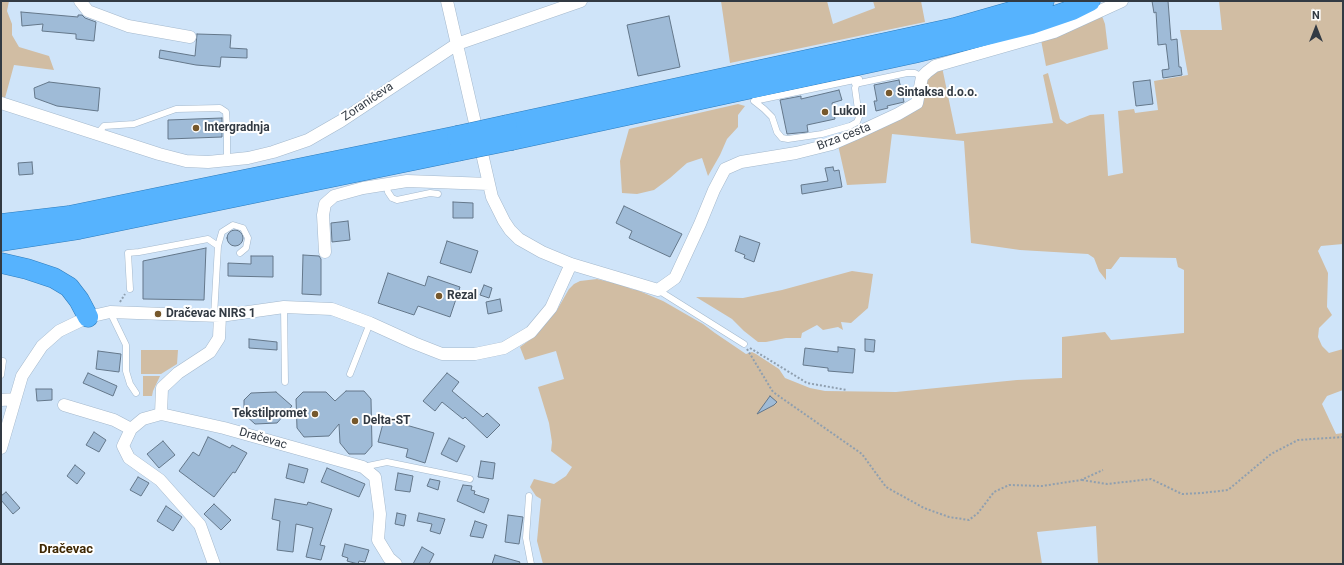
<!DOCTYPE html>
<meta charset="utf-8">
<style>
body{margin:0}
#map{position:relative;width:1344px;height:565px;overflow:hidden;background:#cfe4f9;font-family:Roboto,sans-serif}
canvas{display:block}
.frame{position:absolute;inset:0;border:2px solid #323a43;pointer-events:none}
.north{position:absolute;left:1296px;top:8px;width:40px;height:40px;-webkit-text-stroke:3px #fff;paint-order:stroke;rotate:0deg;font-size:11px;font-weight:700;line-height:16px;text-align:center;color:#323a43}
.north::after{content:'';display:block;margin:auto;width:14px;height:18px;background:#323a43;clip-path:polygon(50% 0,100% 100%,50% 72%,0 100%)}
</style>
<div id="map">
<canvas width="1344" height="565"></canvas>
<div class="frame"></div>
<div class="north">N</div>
</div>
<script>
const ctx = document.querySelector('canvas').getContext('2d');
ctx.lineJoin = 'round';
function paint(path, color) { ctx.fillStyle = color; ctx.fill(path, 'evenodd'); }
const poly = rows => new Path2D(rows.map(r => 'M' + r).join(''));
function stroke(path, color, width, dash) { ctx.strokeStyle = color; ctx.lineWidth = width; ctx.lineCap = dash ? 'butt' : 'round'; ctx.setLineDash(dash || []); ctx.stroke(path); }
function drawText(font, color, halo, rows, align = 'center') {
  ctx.font = font + ' Roboto,sans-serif'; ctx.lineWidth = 4; ctx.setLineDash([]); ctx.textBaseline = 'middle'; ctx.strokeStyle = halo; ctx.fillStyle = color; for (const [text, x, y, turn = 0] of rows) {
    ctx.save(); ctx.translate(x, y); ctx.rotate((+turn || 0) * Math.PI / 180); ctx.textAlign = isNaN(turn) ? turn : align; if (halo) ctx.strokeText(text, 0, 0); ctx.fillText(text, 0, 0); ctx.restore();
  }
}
paint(poly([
 [1,1,9,1,7,11,12,24,12,35,19,47,49,56,54,70,14,65,5,98,1,98],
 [721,1,827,1,833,24,875,8,873,1,921,1,925,22,730,63],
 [1219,1,1343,1,1343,244,1321,246,1318,251,1328,273,1327,307,1332,315,1319,328,1318,337,1322,346,1329,353,1343,349,1343,390,1327,396,1322,404,1336,434,1343,433,1343,564,1098,564,1096,526,1037,532,1042,564,543,564,537,541,541,499,536,496,530,487,534,479,554,484,566,476,572,467,551,451,552,442,549,423,538,387,564,379,556,351,525,360,520,347,535,336,557,310,569,289,574,284,580,281,597,279,626,286,631,289,637,290,663,301,703,324,715,333,746,354,752,352,756,354,779,369,785,378,810,388,825,391,896,392,1017,380,1062,378,1062,337,1105,332,1111,340,1184,333,1184,270,1178,267,1176,258,1120,257,1111,269,1106,269,1106,280,1099,271,1094,258,1088,254,1020,250,971,243,964,141,892,134,886,183,847,185,838,145,921,102,928,77,942,67,956,134,1053,123,1043,75,1048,73,1060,119,1067,124,1090,115,1104,114,1108,176,1123,173,1118,111,1134,109,1135,113,1158,110,1154,81,1188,75,1180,30,1222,30],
 [1102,16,1105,24,1108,49,1046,66,1041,40],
 [738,104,745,106,738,115,738,127,727,139,720,155,708,176,702,158,687,163,670,178,654,190,637,194,622,193,620,161,629,129],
 [852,271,873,274,868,308,851,323,841,322,843,330,838,327,823,330,817,325,802,333,801,338,786,338,766,342,758,342,744,331,732,319,696,297,743,298,782,290],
 [141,350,178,350,177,364,161,374,141,374],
 [143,376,160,376,153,391,152,396,143,396]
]), '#d1bda3');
const building = poly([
 [1152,1,1168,1,1171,40,1177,39,1179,67,1181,67,1182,75,1163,78,1162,70,1169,69,1166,44,1158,45,1156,12,1154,13,1152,1],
 [21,12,78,17,78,15,82,15,85,18,96,22,94,41,76,39,76,34,42,31,43,24,22,26,21,12],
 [669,16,680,67,638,76,627,25,669,16],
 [197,34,231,35,230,48,247,49,247,58,221,57,220,67,196,65,159,58,160,50,195,56,197,34],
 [899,80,904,102,887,106,888,108,876,111,874,101,877,101,874,85,899,80],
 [1150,80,1153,104,1136,106,1133,82,1150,80],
 [49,82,100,88,98,111,57,106,35,98,34,88,49,82],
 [839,90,842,100,832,103,835,119,807,125,808,132,787,134,780,100,801,96,801,99,839,90],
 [222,118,222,137,168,139,168,120,222,118],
 [32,162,33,174,19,175,18,163,32,162],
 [833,167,834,171,839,170,842,187,802,194,801,185,828,181,825,168,833,167],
 [453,202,473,203,473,218,453,218,453,202],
 [624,206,682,234,670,257,629,238,632,231,616,223,624,206],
 [348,221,350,240,332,242,331,223,348,221],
 '227 238a8 8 0 1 1 16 0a8 8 0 1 1-16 0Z',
 [740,236,760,243,754,262,744,258,745,255,735,251,740,236],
 [447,241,478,251,471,273,440,263,447,241],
 [206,248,204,300,143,299,143,261,206,248],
 [303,255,319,256,321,259,321,295,302,294,303,255],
 [251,256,273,256,273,277,228,276,228,263,251,264,251,256],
 [388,273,425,286,428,276,460,287,450,317,418,306,414,315,378,303,388,273],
 [484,285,492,288,489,298,480,295,484,285],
 [500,299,502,311,488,314,486,302,500,299],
 [249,339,277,342,277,350,249,348,249,339],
 [865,339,875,340,874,352,865,351,865,339],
 [838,347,855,349,853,373,828,371,828,368,803,365,805,348,838,352,838,347],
 [98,351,121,354,119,372,96,369,98,351],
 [88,373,117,386,113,396,83,383,88,373],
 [447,373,459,382,452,391,483,417,487,413,500,425,487,438,465,417,463,419,442,402,435,411,423,401,447,373],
 [36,389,52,389,52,400,37,401,36,389],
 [346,391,364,391,371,399,372,446,365,454,349,454,340,443,339,424,329,436,304,437,297,428,296,399,303,392,326,392,335,401,346,391],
 [276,392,292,406,277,423,255,424,244,414,244,400,251,393,276,392],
 [770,396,777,402,774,405,757,414,770,396],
 [385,416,407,422,406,425,434,433,425,463,406,457,408,449,378,442,385,416],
 [94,432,106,440,99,452,86,445,94,432],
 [208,437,230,448,232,445,247,453,235,473,233,472,214,497,179,471,193,452,199,456,208,437],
 [449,438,465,446,457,462,441,454,449,438],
 [163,441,175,455,159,468,147,454,163,441],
 [481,461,495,463,493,479,478,477,481,461],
 [289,464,308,469,304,483,286,478,289,464],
 [75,465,85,473,77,484,67,476,75,465],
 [327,468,365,484,359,497,321,482,327,468],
 [398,473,413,476,410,492,395,490,398,473],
 [138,477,149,483,141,496,130,490,138,477],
 [430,479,440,481,438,490,427,486,430,479],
 [463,485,472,486,471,490,475,491,474,494,489,499,484,513,457,501,463,485],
 [6,492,20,508,13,514,1,500,1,496,6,492],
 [275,499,307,505,308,502,332,509,320,545,325,546,321,560,306,557,313,528,305,526,296,524,293,552,277,550,280,521,272,519,275,499],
 [214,504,231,520,221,530,204,514,214,504],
 [166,506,182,517,173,531,157,521,166,506],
 [397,513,406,515,404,526,395,524,397,513],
 [419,513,445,519,440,534,430,531,432,524,417,521,419,513],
 [508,515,523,517,519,544,505,542,508,515],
 [475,521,487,525,483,538,470,536,475,521],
 [345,544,369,550,365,562,359,561,358,564,347,561,348,558,342,556,345,544],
 [422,547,434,554,429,564,413,564,422,547],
 [495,555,520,562,519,564,492,564,495,555]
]);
paint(building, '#9fbbd7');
stroke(building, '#64778a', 1);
const service = poly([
 [855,84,907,73,915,73,922,77],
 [754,101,764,109,772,117,777,132,782,138,788,139,822,134,850,126,857,122,859,117,855,88,859,79],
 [754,101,859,79],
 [97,134,104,126,134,124,176,109,220,108,226,112,227,128,227,160],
 [386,184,388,192,392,198,397,200,430,193,438,194],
 [218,246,222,232,233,225,243,228,248,238,246,248,240,253],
 [130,289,128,253,139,252,208,239,218,246,214,316],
 [658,290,744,344],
 [284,307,285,382],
 [110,312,126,345,126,371,130,384,136,393],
 [1,361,3,361,1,375],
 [350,374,370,323],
 [363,467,387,462,470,479],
 [529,496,526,538,531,564]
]);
const minor = poly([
 [80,1,88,11,128,26,190,37],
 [447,1,492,197,504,221,510,230,519,239,542,252,571,264,658,290,675,278,700,224,714,190,725,169,741,162,796,153,832,144,855,134,898,114,917,103,922,77,927,72,935,66,1054,32,1122,1],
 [1,103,159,154,186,161,208,162,248,158,273,152,308,140,341,121,457,44,581,1],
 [325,252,323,215,325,204,334,196,363,188,407,181,489,184],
 [220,316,219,338,210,352,178,373,162,388,161,414,224,428,363,467,375,477,380,514,378,540,389,558,396,564],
 [1,400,15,399],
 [64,405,114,420,131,429],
 [161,414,143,419,131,429,123,446,129,458,160,480,200,525,214,564],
 [1,448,22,376,42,346,59,331,88,317,110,312,220,316,284,307,332,309,370,323,414,343,442,354,475,354,504,348,531,332,551,308,571,264]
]);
const trunk = poly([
 [507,125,954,28,1024,8,1044,1],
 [512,140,914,53,1031,24,1072,10,1090,1],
 [1,224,69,216,457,136],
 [1,241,79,229,458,151],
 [1,263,27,269,54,278,69,287,79,300,88,317]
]);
stroke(service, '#a4b8cc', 7);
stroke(minor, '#a4b8cc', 13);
stroke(trunk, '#2e7cbc', 21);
stroke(poly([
 [120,302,125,294],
 [750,348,807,383,847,390],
 [747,349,773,392,862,454,886,487,924,508,949,517,969,520,978,513,994,492,1009,485,1042,486,1081,480,1103,470],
 [1082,480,1107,484,1151,479,1182,494,1202,493,1228,490,1271,454,1298,440,1343,437]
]), '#8f9faf', 2, [2, 2]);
stroke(service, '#fff', 6);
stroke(minor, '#fff', 12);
stroke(trunk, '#56b3fe', 20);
const trunkBridge = poly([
 [457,136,507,125],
 [458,151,512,140]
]);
stroke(trunkBridge, '#2e7cbc', 21, []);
stroke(trunkBridge, '#56b3fe', 20);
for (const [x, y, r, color] of [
 [889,93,4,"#76582c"],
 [825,112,4,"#76582c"],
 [196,128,4,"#76582c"],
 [439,296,4,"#76582c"],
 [158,314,4,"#76582c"],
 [315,414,4,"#76582c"],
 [355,421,4,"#76582c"]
]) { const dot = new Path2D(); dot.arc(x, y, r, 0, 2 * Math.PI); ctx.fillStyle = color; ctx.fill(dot); stroke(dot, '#fff', 1.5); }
drawText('bold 12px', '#323a43', '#fff', [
 ["Sintaksa d.o.o.",897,93],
 ["Lukoil",833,112],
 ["Intergradnja",204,128],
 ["Rezal",447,296],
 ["Dračevac NIRS 1",166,314],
 ["Tekstilpromet",307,414,"right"],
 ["Delta-ST",363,421]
], 'left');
drawText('12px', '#323a43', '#fff', [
 ["Zoranićeva",368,102,-34],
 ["Brza cesta",844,137,-21],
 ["Dračevac",263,439,16]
]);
drawText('bold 13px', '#3e2702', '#fff', [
 ["Dračevac",66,550]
]);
</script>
